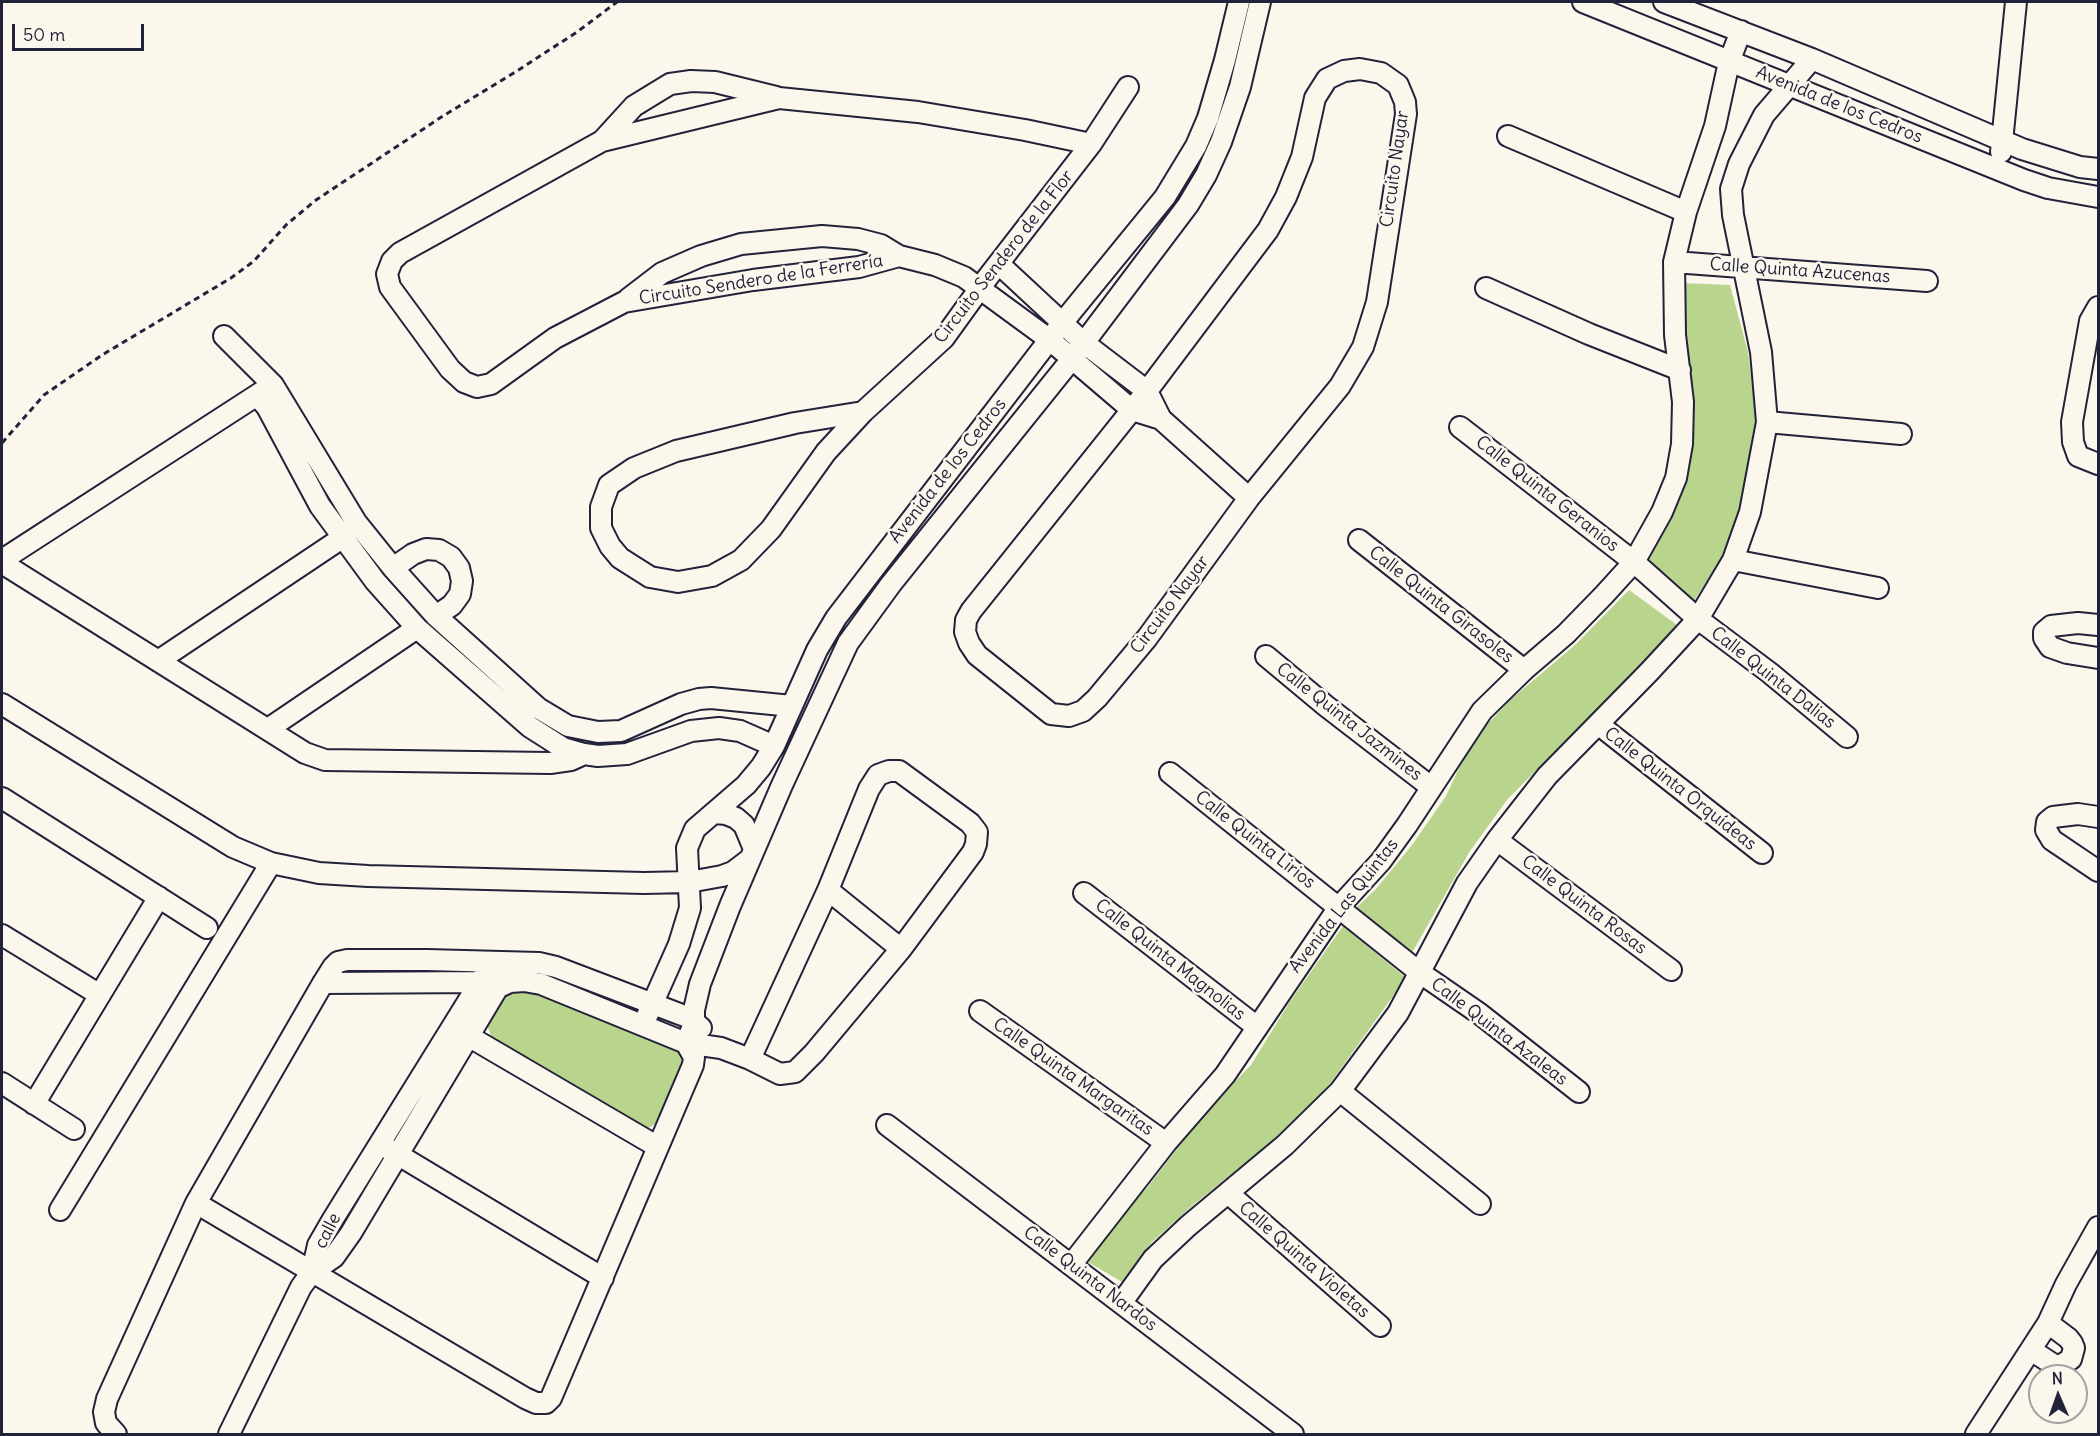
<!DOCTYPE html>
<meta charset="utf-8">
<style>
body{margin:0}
#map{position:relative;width:2100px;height:1436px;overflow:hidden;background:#fbf7ec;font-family:Delius,sans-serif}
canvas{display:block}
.frame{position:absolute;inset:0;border:3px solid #22223b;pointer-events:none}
.north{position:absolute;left:2028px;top:1364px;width:60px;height:60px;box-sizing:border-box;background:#fbf7ec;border:2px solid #a4a2a5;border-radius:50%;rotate:358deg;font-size:16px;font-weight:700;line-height:24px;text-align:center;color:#22223b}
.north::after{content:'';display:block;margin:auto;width:21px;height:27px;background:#22223b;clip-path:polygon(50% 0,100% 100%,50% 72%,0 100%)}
.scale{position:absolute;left:12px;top:24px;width:132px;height:27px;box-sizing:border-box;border:3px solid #22223b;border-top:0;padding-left:8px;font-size:18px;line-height:21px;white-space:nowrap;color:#22223b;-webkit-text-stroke:4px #fbf7ec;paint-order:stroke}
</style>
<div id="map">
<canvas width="2100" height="1436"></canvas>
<div class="frame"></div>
<div class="north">N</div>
<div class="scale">50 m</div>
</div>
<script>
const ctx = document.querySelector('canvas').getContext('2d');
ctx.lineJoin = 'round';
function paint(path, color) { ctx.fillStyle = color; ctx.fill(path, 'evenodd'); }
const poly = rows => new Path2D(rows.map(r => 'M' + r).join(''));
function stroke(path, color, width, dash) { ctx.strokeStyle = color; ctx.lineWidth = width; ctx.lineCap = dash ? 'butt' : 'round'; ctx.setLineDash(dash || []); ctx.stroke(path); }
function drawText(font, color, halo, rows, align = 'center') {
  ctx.font = font + ' Delius,sans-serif'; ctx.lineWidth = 5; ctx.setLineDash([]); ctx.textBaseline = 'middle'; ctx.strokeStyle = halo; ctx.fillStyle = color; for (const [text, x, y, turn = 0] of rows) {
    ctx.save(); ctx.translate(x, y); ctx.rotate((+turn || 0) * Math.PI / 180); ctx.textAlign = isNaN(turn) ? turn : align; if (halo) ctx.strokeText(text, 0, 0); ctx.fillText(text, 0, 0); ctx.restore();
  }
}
paint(poly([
 [1681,283,1730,285,1748,352,1756,416,1745,499,1720,560,1692,604,1648,561,1685,485,1693,427,1690,375,1683,321],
 [1629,590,1677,625,1643,667,1593,720,1550,756,1507,800,1470,851,1409,958,1355,909,1376,889,1412,845,1446,796,1471,742,1509,701,1575,645],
 [1343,926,1406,978,1332,1081,1299,1120,1193,1205,1152,1242,1122,1282,1088,1262,1102,1233,1147,1188,1202,1116,1251,1065,1289,1003],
 [519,986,678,1048,683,1056,683,1067,655,1124,649,1128,643,1127,492,1038,487,1025,493,1012,508,991]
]), '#b9d58d');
const street = poly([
 [1583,2,2024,180,2048,188,2098,197],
 [1664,2,1812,59,2022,149,2080,167,2098,169],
 [1360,69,1381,73,1398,85,1405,102,1406,114,1377,302,1363,347,1340,386,1249,498,1147,638,1097,698,1083,711,1069,716,1051,714,977,655,969,643,965,632,966,620,971,611,1147,391,1268,230,1286,197,1302,157,1315,98,1327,79,1344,71,1360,69],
 [1508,136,1686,212],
 [602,141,634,106,670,84,691,81,715,82,776,97],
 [1091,144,1025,130,918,112,779,98,602,141,400,253,392,261,387,274,390,287,450,369,464,382,477,387,491,384,555,338,624,302,753,280,859,267,899,256,935,265,964,277,1050,340,1132,410,1161,419],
 [2001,152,2016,2],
 [1674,262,1927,281],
 [999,264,1084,343,1147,391,1161,419,1249,498],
 [1486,288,1589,334,1680,370],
 [628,299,662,273,701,256,741,244,822,236,858,239,881,245,899,256],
 [2098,307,2090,321,2072,422,2073,442,2078,456,2098,464],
 [224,336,273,385,356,522,393,568,436,616,538,708,568,726,598,732,621,731,681,704,699,699,711,698,792,706],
 [257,395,267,407,320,506,375,581,417,628,530,727,563,748,584,754,598,756,627,754,691,731,719,728,740,731,774,746],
 [863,412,795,423,676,451,634,468,609,485,601,507,601,528,610,546,620,558,650,577,678,582,712,576,741,560,771,529,826,452,863,412,944,338,988,277,1091,144,1128,87],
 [1767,422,1901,434],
 [1460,427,1634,562,1698,619,1770,673,1847,737],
 [1359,540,1524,670],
 [2,560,268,388],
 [1733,560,1878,588],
 [2,563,305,753,325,760,550,763,571,760,584,754],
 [393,568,413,554,426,549,439,550,451,557,459,568,462,581,460,594,452,605,436,616],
 [2098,625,2078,623,2051,626,2044,632,2044,638,2050,647,2067,653,2098,658],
 [1266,656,1326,706,1431,787],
 [158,661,342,538],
 [2,704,233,847,271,863,319,873,368,876,644,883,689,882,722,876,733,872,750,859],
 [1598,724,1762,853],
 [268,729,417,628],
 [1170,773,1419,972,1480,1014,1579,1092],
 [2,798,207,928],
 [715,813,726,814,736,818,744,825,754,849],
 [2098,817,2078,814,2053,817,2047,822,2046,830,2052,840,2098,871],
 [1497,840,1671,970],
 [828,890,901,949],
 [1084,893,1257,1027],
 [2,935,100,995],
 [323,983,480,982,499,987,510,982,524,981,541,984,686,1043,721,1048,750,1059,780,1074,795,1072,814,1053,901,949,973,852,976,844,977,832,970,823,899,771,889,771,878,775,869,789,828,890,750,1059],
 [980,1011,1166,1143],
 [643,1025,679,944,690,908,687,848,695,829,746,785,761,767,774,746,817,650,836,618,1063,322,1165,197,1196,146,1208,118,1225,60,1239,2],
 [458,1030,658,1147],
 [2,1083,74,1129],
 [1340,1091,1480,1204],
 [34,1104,159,897],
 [887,1125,1293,1434],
 [387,1148,603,1278],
 [1228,1193,1380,1326],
 [196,1203,525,1398,536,1403,546,1403,551,1398,693,1065,694,1057,686,1043,694,1024,694,1010,700,984,730,906,782,785,848,643,891,584,1071,360,1188,205,1206,175,1221,142,1240,87,1260,2],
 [60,1210,271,863],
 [1071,1265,1166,1143,1225,1075,1339,907,1381,861,1407,825,1482,711,1524,670,1566,634,1604,595,1634,562,1662,512,1676,478,1682,444,1683,402,1675,335,1674,262,1686,212,1715,126,1729,62,1741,31],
 [312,1272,318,1245,333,1219,485,974],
 [1122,1302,1153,1259,1188,1226,1285,1145,1340,1091,1398,1013,1467,883,1497,840,1547,776,1649,672,1698,619,1733,560,1750,512,1767,422,1761,352,1733,215,1731,189,1739,164,1764,115,1812,59],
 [2031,1350,2054,1365,2061,1365,2071,1359,2074,1348,2072,1343,2068,1338,2048,1323],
 [116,1434,106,1423,104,1412,107,1399,196,1203,323,983,333,967,338,962,347,960,427,960,539,963,556,967,690,1018,701,1028],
 [229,1434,301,1287,312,1272,334,1257,351,1233,504,977],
 [1976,1434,2048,1323,2066,1284,2098,1227]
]);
stroke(street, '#22223b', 24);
stroke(poly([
 [2,443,44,395,102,355,231,278,254,261,286,225,316,200,443,116,517,71,577,32,617,2]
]), '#22223b', 3, [6, 4.5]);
stroke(street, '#fbf7ec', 20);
drawText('18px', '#22223b', '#fbf7ec', [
 ["Avenida de los Cedros",1839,105,22],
 ["Circuito Nayar",1395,169,-82],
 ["Circuito Sendero de la Flor",1004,257,-52],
 ["Calle Quinta Azucenas",1800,271,4],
 ["Circuito Sendero de la Ferrería",761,280,-9],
 ["Avenida de los Cedros",948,471,-52],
 ["Calle Quinta Geranios",1547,494,38],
 ["Circuito Nayar",1170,605,-53],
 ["Calle Quinta Girasoles",1441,605,38],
 ["Calle Quinta Dalias",1773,678,38],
 ["Calle Quinta Jazmines",1349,722,38],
 ["Calle Quinta Orquídeas",1680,789,38],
 ["Calle Quinta Lirios",1255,840,38],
 ["Calle Quinta Rosas",1584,905,37],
 ["Avenida Las Quintas",1344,906,-52],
 ["Calle Quinta Magnolias",1170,960,38],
 ["Calle Quinta Azaleas",1499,1032,37],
 ["Calle Quinta Margaritas",1073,1077,35],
 ["calle",328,1231,-63],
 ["Calle Quinta Violetas",1304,1260,41],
 ["Calle Quinta Nardos",1090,1279,37]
]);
</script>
